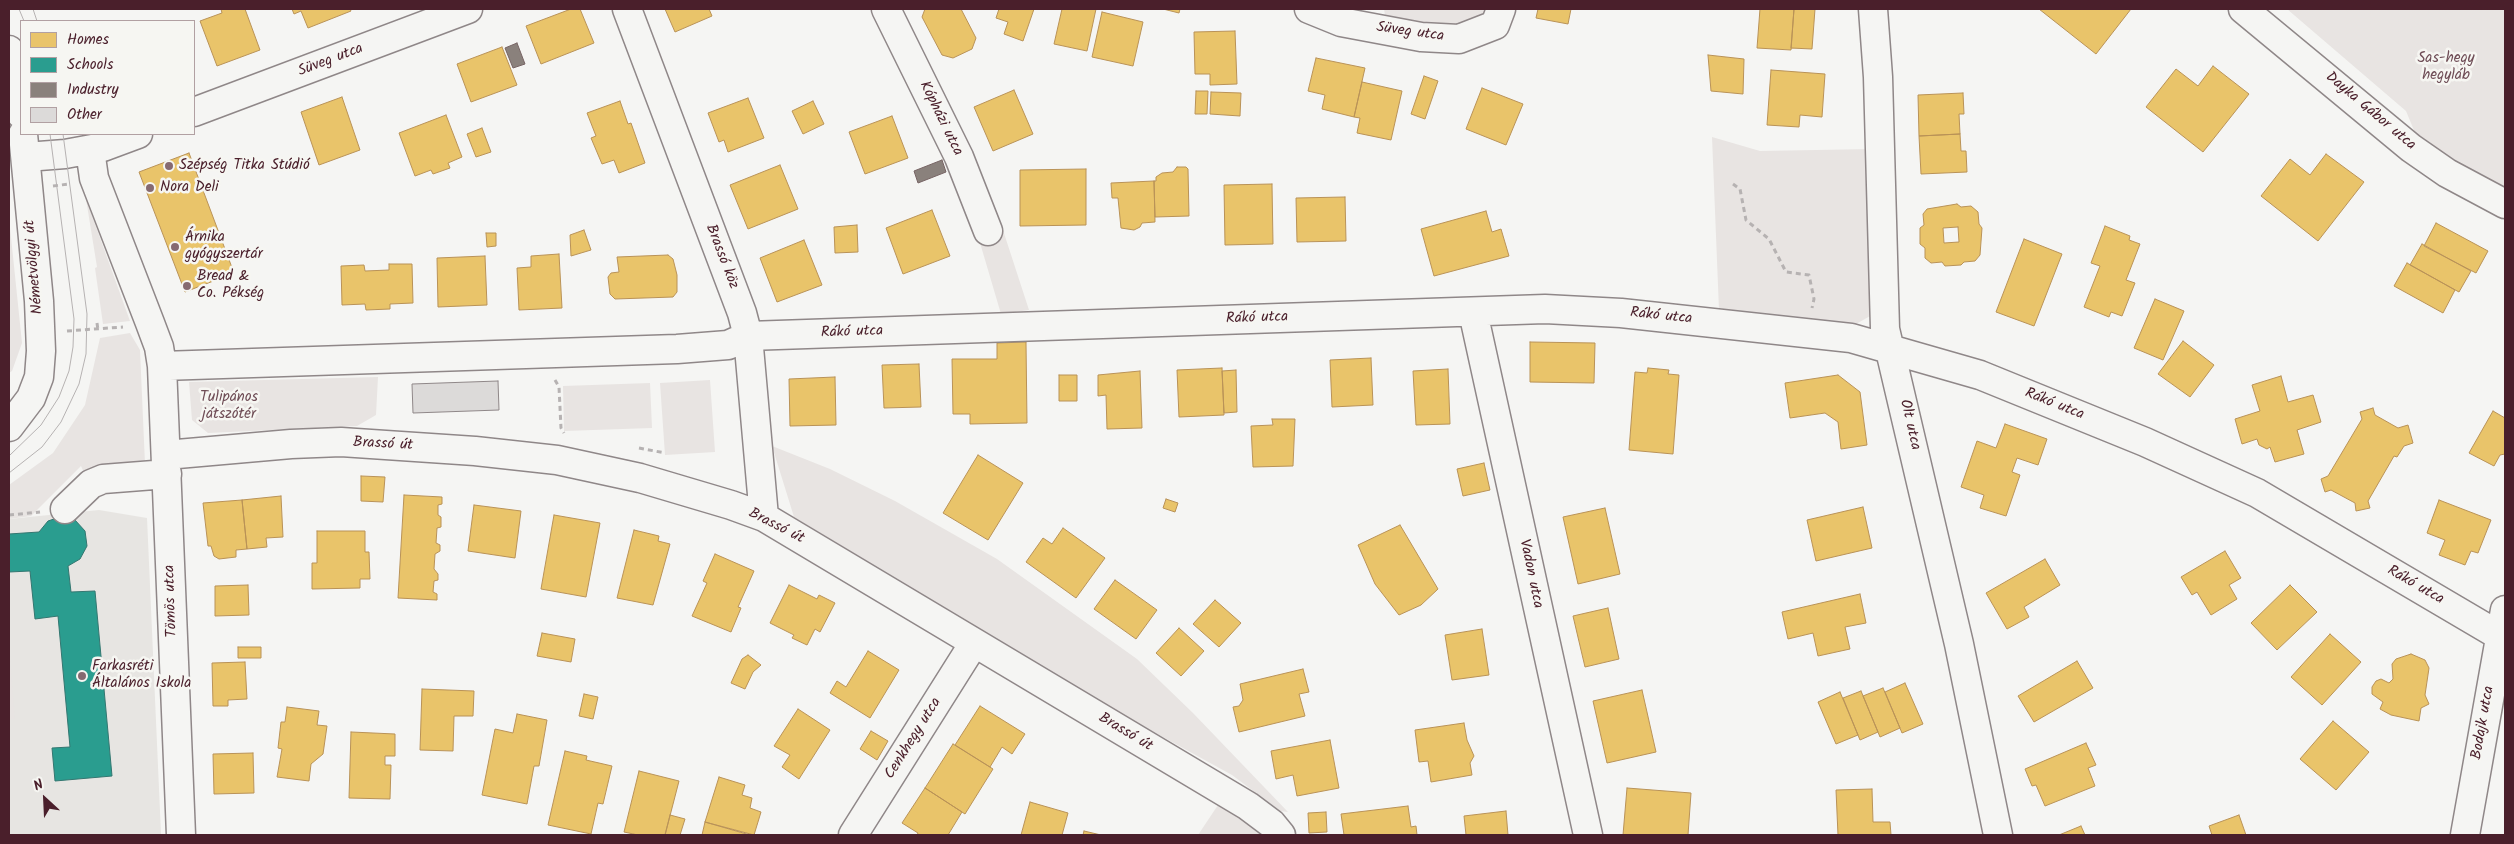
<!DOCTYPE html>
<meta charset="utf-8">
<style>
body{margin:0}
#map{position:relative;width:2514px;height:844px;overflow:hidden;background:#f5f5f3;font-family:Kalam,sans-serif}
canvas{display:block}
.frame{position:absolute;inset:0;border:10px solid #4a1f2b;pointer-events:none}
.legend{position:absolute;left:20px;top:20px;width:175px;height:115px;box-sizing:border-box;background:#f6f6f2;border:1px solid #b1a0a2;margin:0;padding:6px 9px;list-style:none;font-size:15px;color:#4a1f2b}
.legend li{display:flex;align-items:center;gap:10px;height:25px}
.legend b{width:25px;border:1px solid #b1a0a2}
.north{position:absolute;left:20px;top:774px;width:50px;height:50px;-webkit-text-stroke:4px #f6f6f2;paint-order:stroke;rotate:335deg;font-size:14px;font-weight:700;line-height:20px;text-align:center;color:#4a1f2b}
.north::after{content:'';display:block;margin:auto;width:18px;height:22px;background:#4a1f2b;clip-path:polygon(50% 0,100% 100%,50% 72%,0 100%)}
</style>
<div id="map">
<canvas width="2514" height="844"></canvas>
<div class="frame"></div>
<ul class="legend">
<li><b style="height:14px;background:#e9c46a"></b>Homes</li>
<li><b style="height:14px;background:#2a9d8f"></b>Schools</li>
<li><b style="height:14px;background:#8a817c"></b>Industry</li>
<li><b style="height:14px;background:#dcdad9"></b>Other</li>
</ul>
<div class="north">N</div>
</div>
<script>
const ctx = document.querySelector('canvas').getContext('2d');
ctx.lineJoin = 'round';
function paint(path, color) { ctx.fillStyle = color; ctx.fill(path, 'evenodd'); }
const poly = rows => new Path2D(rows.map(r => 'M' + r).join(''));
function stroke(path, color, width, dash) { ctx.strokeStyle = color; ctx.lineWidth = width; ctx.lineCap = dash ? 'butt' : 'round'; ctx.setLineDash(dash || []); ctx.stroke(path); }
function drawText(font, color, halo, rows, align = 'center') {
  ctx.font = font + ' Kalam,sans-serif'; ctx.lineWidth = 5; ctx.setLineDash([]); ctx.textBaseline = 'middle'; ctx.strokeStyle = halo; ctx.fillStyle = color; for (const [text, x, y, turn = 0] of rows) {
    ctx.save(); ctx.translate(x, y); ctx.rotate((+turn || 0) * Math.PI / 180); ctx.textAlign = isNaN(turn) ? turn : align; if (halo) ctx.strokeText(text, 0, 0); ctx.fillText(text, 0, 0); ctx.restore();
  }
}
paint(poly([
 [99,510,147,518,161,834,9,835,9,519]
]), '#e7e5e2');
paint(poly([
 [1384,9,1494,9,1460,32,1386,21],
 [2287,9,2505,9,2505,190,2441,157,2418,140,2406,111],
 [1712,137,1760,151,1872,149,1872,315,1856,324,1719,310],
 [86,199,130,321,103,324,95,268,97,267],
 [9,218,22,343,12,371,9,373],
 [1001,224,1029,310,1001,314,978,236],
 [130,333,140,350,145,464,86,477,81,466,31,516,9,519,9,485,53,453,85,405,100,338],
 [378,377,376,415,357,426,208,433,192,420,189,382],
 [710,380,715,452,665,455,660,383],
 [650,383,652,428,564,431,563,386],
 [772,446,830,469,895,501,997,559,1137,659,1193,713,1288,812,1280,811,1232,775,1112,709,794,517],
 [9,644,15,719,9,719],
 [1220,802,1255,827,1262,835,1198,835]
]), '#e8e4e2');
const homes = poly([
 [221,9,245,9,260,50,217,66,200,21,222,13,221,9],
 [292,9,350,9,351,11,308,28,301,11,294,14,292,9],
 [571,9,580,9,594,43,541,64,526,26,571,9],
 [665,9,709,9,712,16,675,32,665,9],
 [925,9,961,9,976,38,972,49,953,58,942,55,922,17,925,9],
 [999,9,1034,9,1023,41,1004,34,1008,22,996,18,999,9],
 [1062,9,1096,9,1087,51,1054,44,1062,9],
 [1163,9,1180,9,1179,13,1163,9],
 [1538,9,1571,9,1568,24,1536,18,1538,9],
 [1760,9,1794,9,1791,50,1757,48,1760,9],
 [1794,9,1815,9,1812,49,1791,48,1794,9],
 [2039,9,2131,9,2096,54,2039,9],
 [1102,12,1143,22,1133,66,1092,57,1102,12],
 [1235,31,1237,84,1210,85,1210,74,1195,74,1194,32,1235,31],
 [502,47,517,85,471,102,457,64,502,47],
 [1708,55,1744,59,1743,94,1711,91,1708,55],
 [1316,58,1365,68,1354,117,1322,109,1325,95,1308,91,1316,58],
 [2213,66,2249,94,2203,152,2146,107,2176,69,2198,86,2213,66],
 [1771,70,1825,74,1822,117,1800,115,1799,127,1767,125,1771,70],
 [1424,76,1438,81,1425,119,1411,114,1424,76],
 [1362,82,1402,91,1391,140,1357,133,1360,118,1354,117,1362,82],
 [1482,88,1523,104,1506,145,1466,129,1482,88],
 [1014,90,1033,134,993,151,974,107,1014,90],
 [1196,91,1208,91,1207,114,1195,114,1196,91],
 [1211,92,1241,93,1240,116,1210,114,1211,92],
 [1963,93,1964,114,1959,114,1960,134,1919,136,1918,95,1963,93],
 [342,97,360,150,319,165,301,112,342,97],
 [748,98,764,138,728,152,724,140,719,142,708,113,748,98],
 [620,101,628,124,631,123,645,163,619,173,614,160,602,164,591,138,596,136,587,113,620,101],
 [813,101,824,124,803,134,792,111,813,101],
 [446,115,462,157,448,163,450,168,433,174,431,170,415,176,399,133,446,115],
 [892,116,908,158,865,174,849,132,892,116],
 [482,128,491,152,476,157,467,134,482,128],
 [1960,134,1961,151,1966,151,1967,172,1921,174,1919,136,1960,134],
 [189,153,234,273,185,292,139,172,189,153],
 [2326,154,2364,182,2318,241,2261,196,2290,159,2310,175,2326,154],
 [780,165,798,209,748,229,730,185,780,165],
 [1177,167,1186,167,1188,169,1189,216,1155,217,1154,181,1156,181,1156,177,1162,173,1173,172,1177,167],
 [1086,169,1086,225,1020,226,1020,170,1086,169],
 [1154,181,1155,222,1142,223,1140,227,1134,230,1121,228,1118,198,1112,198,1111,183,1154,181],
 [1272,184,1273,244,1225,245,1224,185,1272,184],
 [1345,197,1346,241,1297,242,1296,198,1345,197],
 [1957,204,1961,207,1971,206,1978,212,1979,224,1982,228,1980,255,1975,261,1964,262,1961,265,1945,266,1942,262,1931,263,1925,258,1925,248,1920,244,1920,228,1924,225,1923,214,1927,209,1957,204],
 [1958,227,1959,242,1944,243,1943,228,1958,227],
 [932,210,950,256,903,274,886,228,932,210],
 [1486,211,1492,232,1501,229,1509,256,1434,276,1421,229,1486,211],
 [2436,223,2488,251,2476,273,2424,246,2436,223],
 [857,225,858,252,835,253,834,227,857,225],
 [2105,226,2130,236,2129,240,2140,244,2126,280,2135,283,2122,316,2111,312,2109,317,2084,307,2100,266,2091,263,2105,226],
 [584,230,591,250,571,256,570,235,584,230],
 [486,233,496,233,496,246,487,247,486,233],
 [2024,239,2062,254,2034,326,1996,312,2024,239],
 [804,240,822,285,777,302,760,258,804,240],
 [2422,244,2471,271,2459,292,2410,265,2422,244],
 [559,254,562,308,519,310,517,268,531,267,531,256,559,254],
 [668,255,673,259,677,275,677,292,673,297,615,299,610,294,608,277,611,273,619,272,617,257,668,255],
 [485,256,487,305,438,307,437,258,485,256],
 [2407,263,2455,290,2443,313,2394,286,2407,263],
 [389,264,412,264,413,303,390,304,390,309,366,310,365,304,342,305,341,266,364,265,365,271,389,270,389,264],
 [2155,299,2184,311,2163,360,2134,348,2155,299],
 [2183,341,2214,365,2190,397,2158,374,2183,341],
 [1026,342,1027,423,970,424,970,414,953,414,952,359,997,359,997,343,1026,342],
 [1530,342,1595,343,1594,383,1530,382,1530,342],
 [1371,358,1373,405,1332,407,1330,360,1371,358],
 [919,364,921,407,884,408,882,365,919,364],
 [1222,368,1224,415,1179,417,1177,370,1222,368],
 [1648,368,1669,370,1668,374,1679,375,1673,454,1629,450,1635,372,1647,373,1648,368],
 [1448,369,1450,424,1416,425,1413,371,1448,369],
 [1236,370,1237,412,1224,413,1222,371,1236,370],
 [1140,371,1142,428,1107,429,1106,395,1098,396,1098,375,1140,371],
 [1059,375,1077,375,1077,401,1059,401,1059,375],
 [1838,375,1860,392,1867,445,1841,449,1838,422,1825,413,1790,418,1785,383,1838,375],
 [2281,376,2288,402,2313,395,2321,422,2297,430,2304,454,2275,462,2270,447,2267,449,2259,445,2257,439,2242,444,2235,419,2260,411,2252,385,2281,376],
 [835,377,836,425,790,426,789,379,835,377],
 [2373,408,2375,415,2398,428,2408,425,2413,443,2404,446,2397,457,2394,456,2368,501,2370,508,2356,511,2355,503,2331,490,2325,492,2321,479,2328,476,2362,419,2360,412,2373,408],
 [2493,411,2505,418,2505,454,2500,455,2494,466,2469,453,2493,411],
 [1272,419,1295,419,1293,466,1253,467,1251,426,1273,425,1272,419],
 [2005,424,2047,439,2038,465,2017,458,2012,472,2020,475,2006,516,1980,508,1984,495,1961,487,1977,441,1996,448,2005,424],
 [978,455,1023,483,988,540,943,513,978,455],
 [1484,463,1490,490,1463,496,1457,469,1484,463],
 [361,476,385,477,383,502,361,501,361,476],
 [404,495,442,497,442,504,438,505,438,515,441,517,441,527,437,528,436,543,440,545,440,551,435,554,434,569,438,574,438,580,434,581,433,592,437,594,437,600,398,598,404,495],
 [281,496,283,537,266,538,267,547,247,549,242,500,281,496],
 [1166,499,1178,503,1175,512,1163,508,1166,499],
 [242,500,247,549,236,550,236,557,219,559,214,556,211,546,208,546,203,503,242,500],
 [2439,500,2491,520,2478,553,2471,551,2465,565,2439,555,2445,540,2427,533,2439,500],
 [474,505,521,511,515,558,468,551,474,505],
 [1863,507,1872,548,1816,561,1807,520,1863,507],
 [1605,508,1620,574,1578,584,1563,517,1605,508],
 [554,515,600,523,586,597,541,589,554,515],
 [1400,525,1438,589,1421,605,1399,615,1375,584,1358,545,1400,525],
 [1063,528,1105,558,1076,598,1026,562,1043,538,1052,544,1063,528],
 [634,530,659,536,658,541,670,544,653,605,617,598,634,530],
 [317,531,365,531,365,552,369,552,370,579,360,579,360,588,312,589,312,563,317,563,317,531],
 [2225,551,2241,578,2229,585,2237,599,2211,615,2197,592,2192,595,2181,577,2225,551],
 [715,554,754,571,738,607,741,608,731,632,692,616,707,583,703,581,715,554],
 [2045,559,2060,585,2024,607,2029,617,2007,629,1986,593,2045,559],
 [1115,580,1157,610,1136,639,1094,609,1115,580],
 [248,585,249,615,215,616,215,586,248,585],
 [789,585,817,599,819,595,835,603,820,632,815,629,807,645,792,638,794,635,770,623,789,585],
 [2290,585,2317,612,2277,650,2251,623,2290,585],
 [1860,594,1866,623,1845,627,1850,649,1818,656,1813,633,1788,639,1782,612,1860,594],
 [1215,600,1241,623,1219,647,1193,624,1215,600],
 [1608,608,1619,659,1585,667,1573,616,1608,608],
 [1179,628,1204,651,1181,676,1156,653,1179,628],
 [1482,629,1489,675,1452,680,1445,635,1482,629],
 [542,633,575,639,571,662,537,656,542,633],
 [2330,634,2361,662,2322,705,2291,677,2330,634],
 [238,647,261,647,261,658,238,658,238,647],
 [868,651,899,670,870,718,830,693,837,681,846,687,868,651],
 [2411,654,2425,660,2429,668,2425,695,2429,704,2421,708,2419,721,2391,715,2380,709,2383,702,2372,694,2372,687,2376,681,2381,679,2389,683,2393,679,2392,664,2396,659,2411,654],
 [748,655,761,665,753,672,745,689,731,683,742,659,748,655],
 [2077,661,2093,688,2034,722,2018,696,2077,661],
 [245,662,247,699,228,700,228,706,213,706,212,663,245,662],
 [1303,669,1309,692,1299,694,1305,716,1239,732,1233,707,1239,706,1243,700,1240,684,1303,669],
 [1905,683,1923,724,1902,733,1885,692,1905,683],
 [1883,688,1900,728,1880,737,1863,696,1883,688],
 [422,689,474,691,473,716,454,716,453,751,420,750,422,689],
 [1642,690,1656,752,1607,763,1593,701,1642,690],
 [1861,691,1878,732,1860,740,1843,698,1861,691],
 [1840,692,1858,735,1836,744,1818,702,1840,692],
 [584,694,598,697,593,719,579,716,584,694],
 [980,706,1025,734,1012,754,1002,747,990,767,955,745,980,706],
 [287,707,319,711,317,725,327,726,323,754,311,764,309,781,277,777,282,749,278,748,281,722,285,722,287,707],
 [798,709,830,730,799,779,782,767,790,755,774,746,798,709],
 [517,714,547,720,539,766,534,766,527,804,482,795,495,729,513,733,517,714],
 [2333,721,2369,752,2336,790,2300,759,2333,721],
 [1464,723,1467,740,1474,756,1470,763,1472,775,1431,782,1428,761,1419,762,1415,730,1464,723],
 [871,731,888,741,877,760,860,749,871,731],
 [351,732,395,734,395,756,385,756,385,765,391,765,390,799,349,798,351,732],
 [1330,740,1339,788,1297,796,1293,775,1276,779,1271,751,1330,740],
 [2086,743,2096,765,2088,768,2095,786,2045,806,2036,785,2032,786,2025,769,2086,743],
 [953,744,993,769,965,814,925,788,953,744],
 [565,751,587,756,586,760,612,766,603,804,598,803,591,834,548,825,565,751],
 [253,753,254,793,214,794,213,754,253,753],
 [639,771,679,781,665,835,638,835,624,832,639,771],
 [719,777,745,785,742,795,752,798,750,808,761,812,754,835,705,822,719,777],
 [925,788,962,812,948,835,917,835,918,833,902,823,925,788],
 [1627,788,1691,793,1688,835,1623,835,1627,788],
 [1872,789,1873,822,1890,822,1891,835,1838,835,1836,790,1872,789],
 [1030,802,1068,813,1062,835,1021,835,1030,802],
 [1408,806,1411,827,1416,826,1417,835,1344,835,1341,814,1408,806],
 [1506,811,1508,835,1466,835,1464,816,1506,811],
 [1326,812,1327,832,1309,833,1308,813,1326,812],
 [670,815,685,819,680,835,665,835,670,815],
 [2239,815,2246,835,2212,835,2209,826,2239,815],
 [705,822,750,835,702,835,705,822],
 [2081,826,2085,835,2059,835,2081,826],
 [1084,831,1101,835,1083,835,1084,831]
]);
paint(homes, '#e9c46a');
stroke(homes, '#b99257', 1);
const schools = poly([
 [60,517,75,520,85,531,87,546,80,559,68,566,71,592,95,591,112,776,55,781,52,748,70,747,58,616,35,619,30,571,9,572,9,534,39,532,48,521,60,517]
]);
paint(schools, '#2a9d8f');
stroke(schools, '#347771', 1);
const industry = poly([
 [517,43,525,64,513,68,505,48,517,43],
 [942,160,946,172,918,183,914,171,942,160]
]);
paint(industry, '#8a817c');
stroke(industry, '#776464', 1);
const building = poly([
 [498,381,499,410,413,413,412,384,498,381]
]);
paint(building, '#dcdad9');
stroke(building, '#8f8788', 1);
const minor = poly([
 [627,9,742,313,748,336,764,517],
 [886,9,959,157,988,231],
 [1309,9,1341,22,1421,37,1459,39,1495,25,1501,9],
 [1873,9,1878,77,1885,329,1959,644,1998,835],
 [2243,9,2411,148,2447,173,2505,204],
 [9,50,21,114],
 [194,112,468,9],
 [90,150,94,178,150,323,159,347,162,366,181,835],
 [26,157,65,154,103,147,138,134],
 [1473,312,1588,835],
 [162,366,677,349,728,345,748,336,1545,309,1621,313,1851,338,1980,375,2145,442,2257,493,2505,639],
 [9,427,31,398,39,377,41,351,39,301,23,134],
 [166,455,291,444,341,442,475,451,557,460,640,478,731,505,764,517,1248,806,1272,824,1281,835],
 [65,509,91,484,103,479,167,474],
 [853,835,974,643],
 [2465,835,2505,610]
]);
stroke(minor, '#8f8788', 31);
stroke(poly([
 [1733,184,1740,189,1746,220,1769,239,1786,272,1809,275,1814,299,1812,308],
 [53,186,69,184],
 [97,323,98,330],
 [67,331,123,327],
 [555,380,559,387,561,428,564,433],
 [639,448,665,453],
 [9,515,40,512]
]), '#b6b2b2', 3, [5, 4]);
stroke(minor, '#f5f5f3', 28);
stroke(poly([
 [19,9,24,21],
 [33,9,37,21],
 [9,456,41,425,59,397,69,371,73,347,74,319,50,134],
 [9,473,42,447,61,422,79,384,86,354,87,314,63,134]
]), '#b6b2b2', 1);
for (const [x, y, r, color] of [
 [169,166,5,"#866a71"],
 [150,188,5,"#866a71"],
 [175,247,5,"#866a71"],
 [187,286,5,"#866a71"],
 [82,676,5,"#866a71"]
]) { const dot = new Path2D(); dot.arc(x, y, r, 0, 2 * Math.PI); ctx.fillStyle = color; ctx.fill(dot); stroke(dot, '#f6f6f2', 2); }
drawText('15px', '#4a1f2b', '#f6f6f2', [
 ["Süveg utca",1410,33,8],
 ["Süveg utca",331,61,-21],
 ["Dayka Gábor utca",2370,112,40],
 ["Kópházi utca",940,119,64],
 ["Brassó köz",721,257,69],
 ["Németvölgyi út",35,267,-95],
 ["Rákó utca",1661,317,6],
 ["Rákó utca",1257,319,-2],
 ["Rákó utca",852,333,-2],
 ["Rákó utca",2054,405,22],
 ["Olt utca",1909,425,77],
 ["Brassó út",383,445,3],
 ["Brassó út",776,527,27],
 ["Vadon utca",1530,574,78],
 ["Rákó utca",2415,586,30],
 ["Tömös utca",172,601,-92],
 ["Bodajk utca",2484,723,-80],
 ["Brassó út",1125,733,31],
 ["Cenkhegy utca",914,739,-58]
]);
drawText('15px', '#6f4d56', '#f6f6f2', [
 ["Sas-hegy",2446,59],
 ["hegyláb",2446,76],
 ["Tulipános",229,398],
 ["játszótér",229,415]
]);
drawText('15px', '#4a1f2b', '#f6f6f2', [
 ["Szépség Titka Stúdió",179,166],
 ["Nora Deli",160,188],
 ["Árnika",185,238],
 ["gyógyszertár",185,255],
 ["Bread &",197,277],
 ["Co. Pékség",197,294],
 ["Farkasréti",92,667],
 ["Általános Iskola",92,684]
], 'left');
</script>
